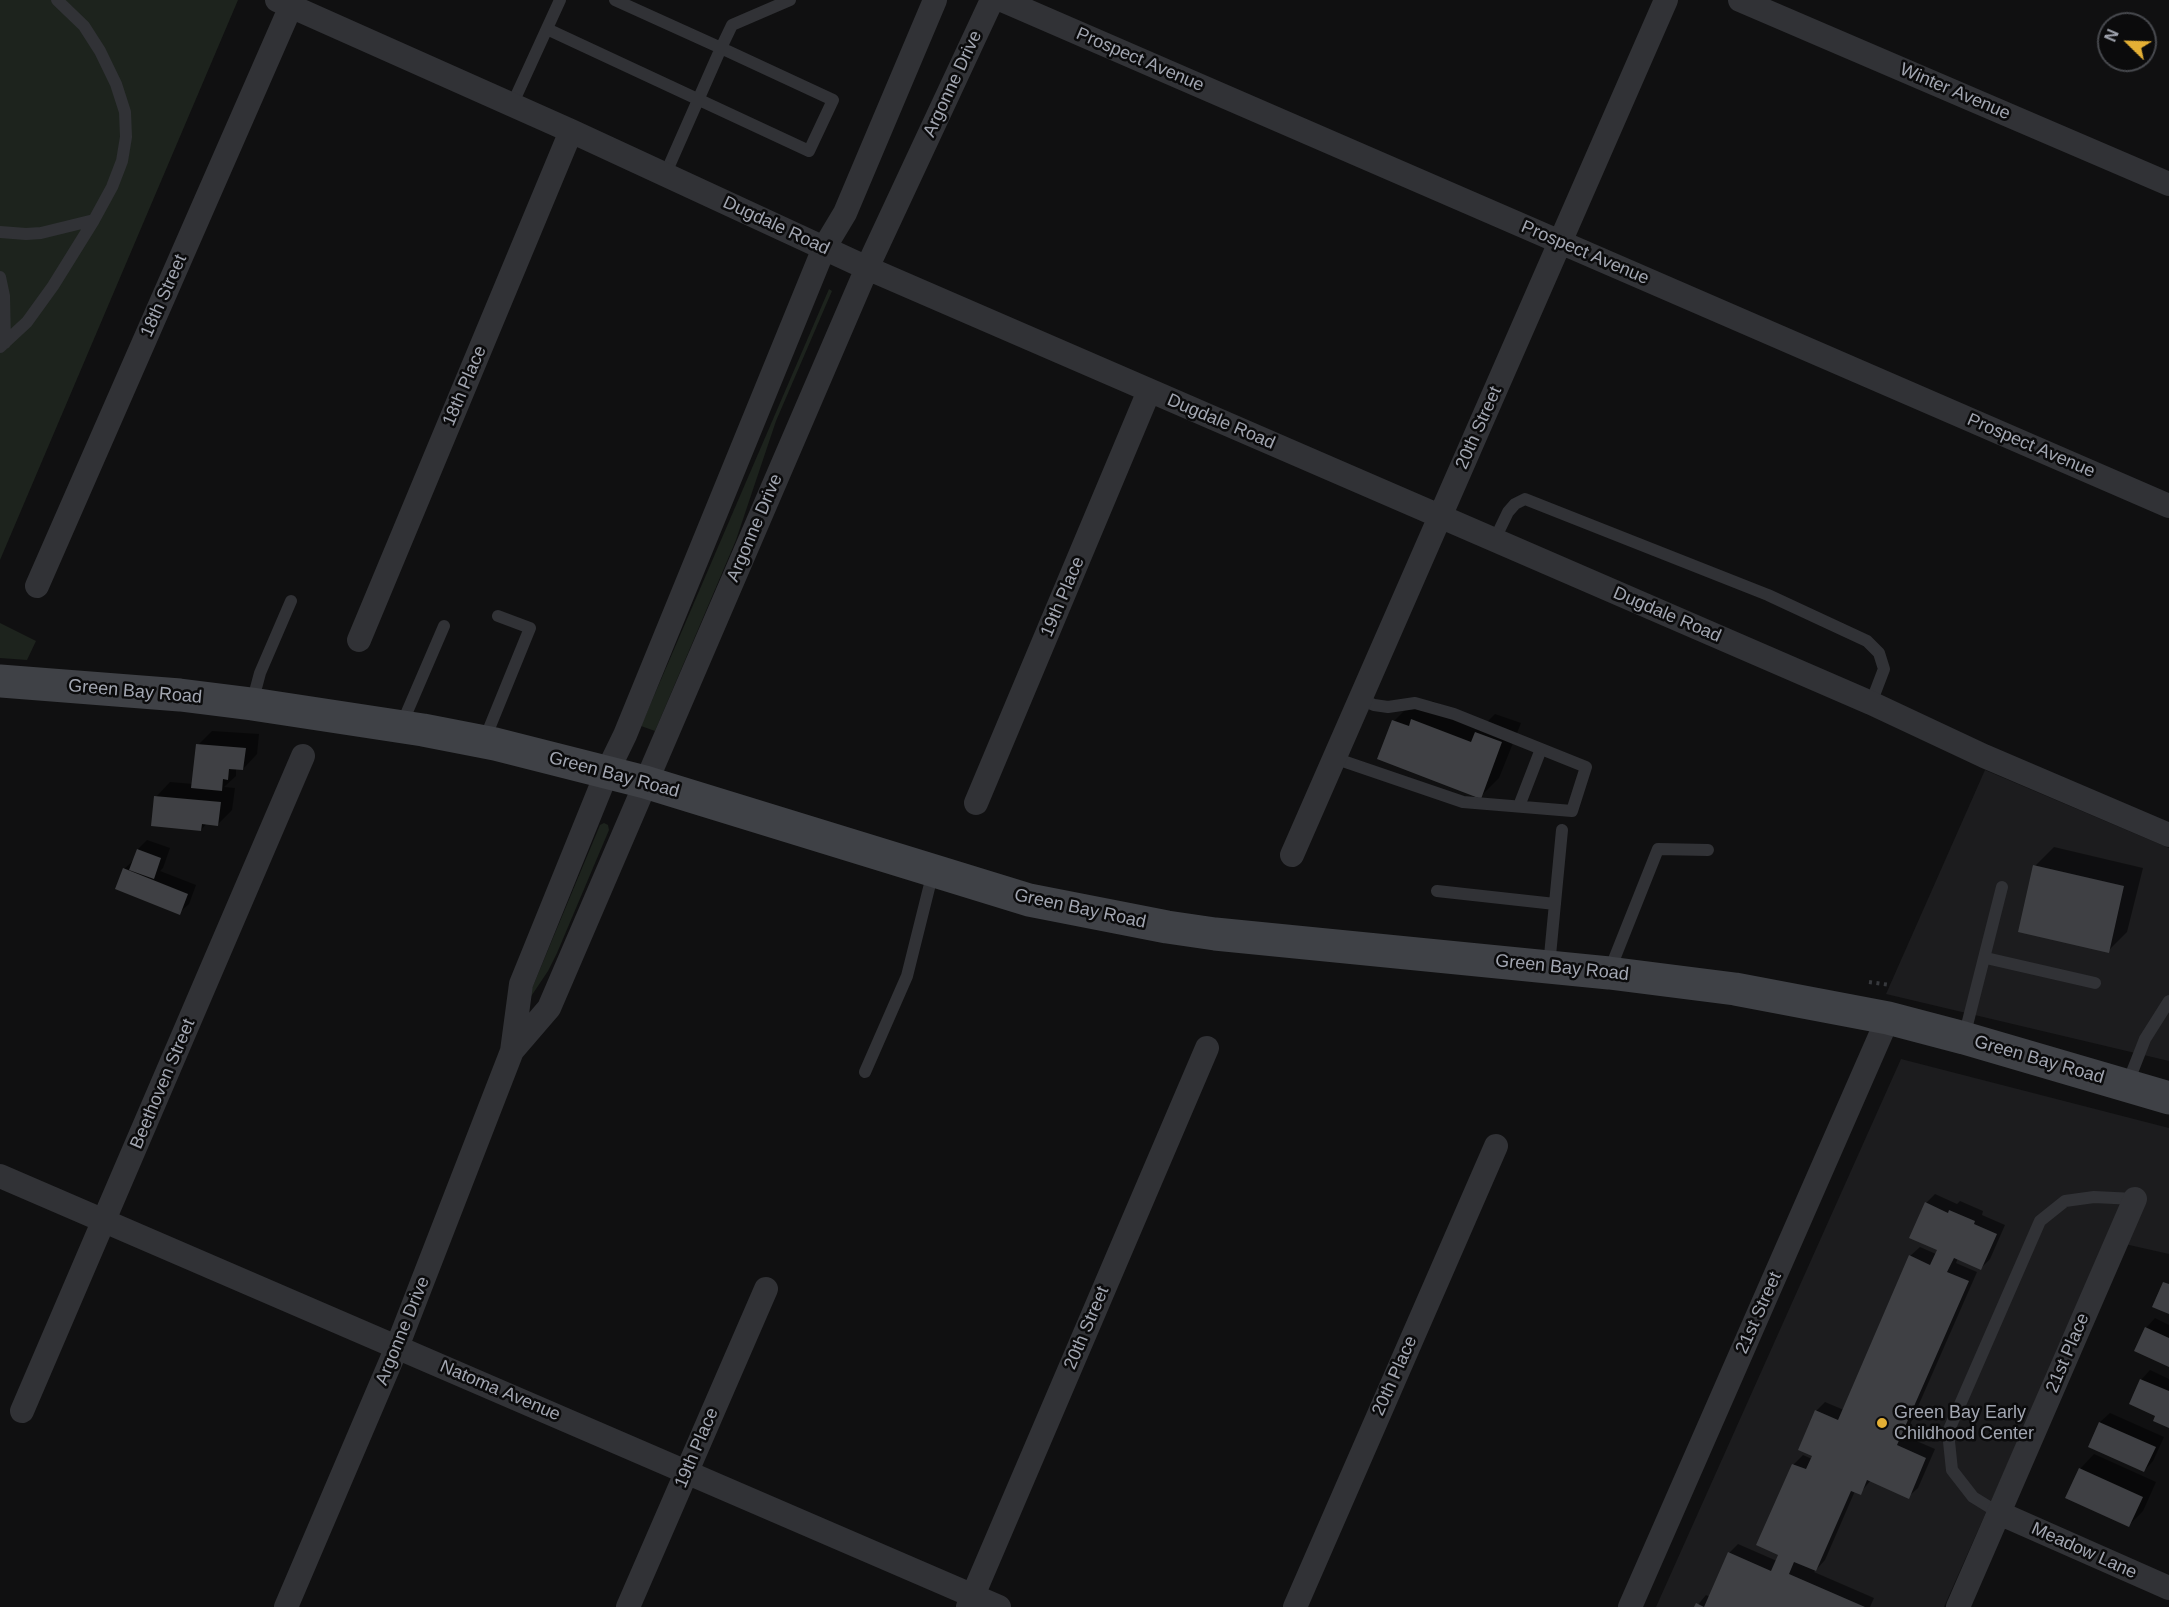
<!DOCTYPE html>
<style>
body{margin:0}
#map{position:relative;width:2169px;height:1607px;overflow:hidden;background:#101011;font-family:Helvetica,sans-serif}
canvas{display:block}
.north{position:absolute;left:2097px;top:12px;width:60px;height:60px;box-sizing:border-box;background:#0b0b0c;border:2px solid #47494e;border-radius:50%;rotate:293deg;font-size:16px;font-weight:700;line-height:24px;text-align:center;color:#a2a6b1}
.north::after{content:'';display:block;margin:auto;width:21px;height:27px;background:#e4b035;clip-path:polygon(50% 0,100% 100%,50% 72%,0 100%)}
</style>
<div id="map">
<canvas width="2169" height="1607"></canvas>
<div class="north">N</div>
</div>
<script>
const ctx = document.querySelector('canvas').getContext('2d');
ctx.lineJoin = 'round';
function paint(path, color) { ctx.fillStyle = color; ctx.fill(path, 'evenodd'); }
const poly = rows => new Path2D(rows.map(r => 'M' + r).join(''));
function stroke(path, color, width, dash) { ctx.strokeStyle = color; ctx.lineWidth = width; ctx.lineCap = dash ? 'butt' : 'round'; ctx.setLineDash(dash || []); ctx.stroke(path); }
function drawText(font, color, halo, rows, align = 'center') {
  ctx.font = font + ' Helvetica,sans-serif'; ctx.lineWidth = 5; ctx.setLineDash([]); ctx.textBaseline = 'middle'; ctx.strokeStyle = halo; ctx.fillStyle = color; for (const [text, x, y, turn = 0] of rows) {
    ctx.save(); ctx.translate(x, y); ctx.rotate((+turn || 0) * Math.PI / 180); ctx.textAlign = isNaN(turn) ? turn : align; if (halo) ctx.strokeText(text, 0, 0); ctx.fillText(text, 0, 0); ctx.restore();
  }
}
paint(poly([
 [1985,770,2169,848,2169,1061,1886,994],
 [1901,1059,2169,1128,2169,1254,2107,1240,1944,1607,1656,1607]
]), '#1c1c1e');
paint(poly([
 [0,0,238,0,0,560],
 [829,289,832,291,776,421,736,540,655,731,641,726],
 [0,623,36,641,27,660,0,658],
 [604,823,608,825,609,830,557,953,548,971,530,998,528,998,600,825]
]), '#1d231d');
paint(poly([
 [1432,701,1487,722,1495,714,1521,723,1499,778,1480,797,1394,721,1413,702,1426,707],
 [212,731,259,734,257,754,243,769,236,769,236,776,224,787,235,788,232,810,218,824,207,823,201,830,156,797,170,782,193,784,198,745],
 [147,840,170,848,163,868,160,871,196,885,189,904,179,913,124,869,134,860,138,849],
 [2054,847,2143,868,2127,932,2108,951,2035,866],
 [1935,1194,1957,1204,1960,1201,1983,1211,1982,1215,2005,1225,1990,1259,1981,1268,1958,1258,1956,1263,1977,1272,1905,1436,1935,1449,1918,1488,1908,1497,1871,1480,1860,1493,1855,1491,1825,1560,1814,1572,1874,1598,1870,1607,1696,1607,1706,1595,1710,1597,1729,1553,1738,1544,1777,1561,1780,1554,1758,1545,1794,1464,1803,1455,1812,1459,1816,1411,1825,1402,1844,1410,1910,1256,1920,1247,1936,1254,1939,1249,1926,1203],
 [2155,1318,2169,1325,2169,1365,2146,1328],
 [2150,1370,2169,1379,2169,1426,2157,1415,2141,1380],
 [2110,1413,2164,1437,2153,1461,2144,1471,2090,1447,2100,1422],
 [2094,1454,2156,1482,2143,1511,2129,1525,2080,1469]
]), '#0007');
paint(poly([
 [1411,719,1471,742,1475,732,1502,742,1481,799,1377,759,1392,720,1409,726],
 [196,744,246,748,243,770,229,769,228,780,223,779,222,791,191,788],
 [154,796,221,802,218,826,202,824,201,831,151,826],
 [137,849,161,858,154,879,129,870],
 [2033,865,2124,886,2109,953,2018,932],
 [123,868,188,894,180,915,115,889],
 [1925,1202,1948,1213,1949,1210,1975,1221,1974,1224,1997,1234,1981,1270,1954,1258,1947,1272,1969,1281,1897,1445,1926,1458,1909,1499,1867,1480,1861,1495,1851,1491,1816,1571,1794,1562,1789,1574,1865,1607,1694,1607,1696,1603,1704,1607,1728,1552,1771,1571,1778,1555,1756,1545,1792,1464,1806,1469,1812,1456,1798,1450,1815,1410,1838,1420,1909,1255,1930,1265,1937,1250,1909,1238],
 [2163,1282,2169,1284,2169,1314,2152,1307],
 [2145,1327,2169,1338,2169,1367,2134,1351],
 [2140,1379,2169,1391,2169,1428,2153,1421,2155,1416,2129,1404],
 [2099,1422,2156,1447,2144,1472,2088,1447],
 [2079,1468,2143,1497,2129,1527,2065,1498]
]), '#3f4044');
stroke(poly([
 [1869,982,1890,985]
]), '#37393d', 4, [3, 4.5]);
stroke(poly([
 [615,0,721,48,665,175],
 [547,29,809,151,833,100,721,48,732,25,790,0],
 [512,105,560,0],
 [0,232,26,234,41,233,94,220],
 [0,277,4,296,5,343],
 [0,347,27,322,53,286,94,220,112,187,122,161,126,137,125,112,116,84,100,51,84,26,57,0],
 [1494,541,1508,512,1515,504,1525,499,1768,595,1867,641,1879,653,1884,669,1871,703],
 [252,703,260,673,291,601],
 [401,726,444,626],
 [484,741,530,628,498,616],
 [1334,758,1463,802,1572,811,1586,767,1454,714,1415,703,1388,707,1374,705,1360,699],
 [1519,806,1541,749],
 [1437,891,1555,904],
 [1986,958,2095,983],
 [1549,966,1562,830],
 [1609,972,1658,849,1708,850],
 [1964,1037,2002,887],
 [865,1072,907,976,933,872],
 [2127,1085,2145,1039,2169,1001],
 [1999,1513,1973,1497,1952,1470,1948,1432,2040,1221,2065,1201,2094,1197,2135,1199]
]), '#313236', 12);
stroke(poly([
 [277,0,571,131,867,268,1871,703,1984,756,2169,835],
 [1002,0,2169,506],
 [1740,0,2169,184],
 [37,586,291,6],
 [359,640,571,131],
 [976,803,1149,391],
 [1292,855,1666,0],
 [512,1051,549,1008,867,268,992,0],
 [0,1176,999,1607],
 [22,1411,303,756],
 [1999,1513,2169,1588],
 [286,1607,397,1347,512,1051,521,984,607,772,625,735,824,248,845,213,935,0],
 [628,1607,766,1289],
 [968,1607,1207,1048],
 [1295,1607,1496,1146],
 [1630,1607,1888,1018],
 [1958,1607,2135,1199]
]), '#313236', 24);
stroke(poly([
 [0,681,180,695,252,704,423,730,495,744,645,782,1029,900,1167,927,1215,934,1609,973,1735,989,1888,1018,1964,1038,2169,1098]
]), '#3f4146', 33);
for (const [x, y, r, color] of [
 [1882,1423,6,"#e4b035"]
]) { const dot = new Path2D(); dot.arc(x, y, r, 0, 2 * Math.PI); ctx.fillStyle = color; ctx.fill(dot); stroke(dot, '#0b0b0c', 2); }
drawText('18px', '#a2a6b1', '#0b0b0c', [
 ["Prospect Avenue",1140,60,23],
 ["Argonne Drive",953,84,-65],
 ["Winter Avenue",1955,92,23],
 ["Dugdale Road",776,226,25],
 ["Prospect Avenue",1585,253,23],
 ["18th Street",164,296,-66],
 ["18th Place",465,386,-67],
 ["Dugdale Road",1221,422,23],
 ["20th Street",1479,428,-66],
 ["Prospect Avenue",2031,446,23],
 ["Argonne Drive",755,528,-67],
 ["19th Place",1063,597,-67],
 ["Dugdale Road",1667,615,23],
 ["Green Bay Road",135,692,5],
 ["Green Bay Road",614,775,15],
 ["Green Bay Road",1080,909,12],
 ["Green Bay Road",1562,968,6],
 ["Green Bay Road",2039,1060,16],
 ["Beethoven Street",163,1084,-67],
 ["21st Street",1759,1313,-66],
 ["20th Street",1087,1328,-67],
 ["Argonne Drive",403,1331,-68],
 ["21st Place",2068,1353,-67],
 ["20th Place",1395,1376,-66],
 ["Natoma Avenue",500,1391,23],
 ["19th Place",697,1448,-67],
 ["Meadow Lane",2084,1551,24]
]);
drawText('18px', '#a2a6b1', '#0b0b0c', [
 ["Green Bay Early",1894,1413],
 ["Childhood Center",1894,1434]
], 'left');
</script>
